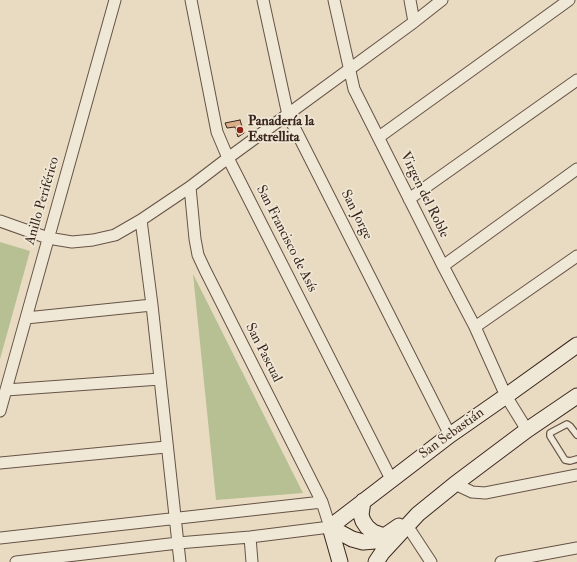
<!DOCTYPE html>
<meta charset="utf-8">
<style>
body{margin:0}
canvas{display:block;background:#e8dbc1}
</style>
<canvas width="577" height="562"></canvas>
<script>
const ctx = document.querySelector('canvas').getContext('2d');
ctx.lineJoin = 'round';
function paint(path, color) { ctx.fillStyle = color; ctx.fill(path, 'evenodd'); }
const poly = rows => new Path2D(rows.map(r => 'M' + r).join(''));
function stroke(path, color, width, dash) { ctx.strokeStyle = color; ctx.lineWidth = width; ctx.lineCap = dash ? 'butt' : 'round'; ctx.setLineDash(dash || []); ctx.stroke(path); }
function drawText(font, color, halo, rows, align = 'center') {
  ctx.font = font + ' "IM FELL Double Pica",serif'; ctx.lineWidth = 3.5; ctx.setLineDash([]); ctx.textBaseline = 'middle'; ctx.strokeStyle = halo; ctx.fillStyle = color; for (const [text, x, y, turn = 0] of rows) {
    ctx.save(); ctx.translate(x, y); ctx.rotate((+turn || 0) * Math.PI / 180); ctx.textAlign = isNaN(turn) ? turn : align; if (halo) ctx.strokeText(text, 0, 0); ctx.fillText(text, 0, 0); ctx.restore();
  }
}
paint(poly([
 [0,242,30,251,0,359],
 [193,274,303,493,216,500]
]), '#b7c092');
const building = poly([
 [240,120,244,133,238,137,235,127,227,128,225,123,240,120]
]);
paint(building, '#daad89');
stroke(building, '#3a261d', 1);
const lane = poly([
 [577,435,570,426,567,424,550,433,550,436,565,460,570,461,577,459]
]);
const street = poly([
 [191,0,217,132,228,158,391,479],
 [263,0,288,115,450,435],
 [334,0,354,89,443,266,475,327,506,396,527,430],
 [410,0,414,22],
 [379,137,569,0],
 [409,199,577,80],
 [141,220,152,305,180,562],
 [0,221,48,238,72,242,93,240,115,235,141,220,190,187,228,158,414,22,442,0],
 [443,266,577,169],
 [26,318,152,305],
 [475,327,577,256],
 [6,390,160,379],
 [0,411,115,0],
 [0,463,166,447],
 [455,484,472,492,485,493,577,475],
 [408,527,431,562],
 [250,537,252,562],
 [0,538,322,502],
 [16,562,178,543,250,537,330,527,322,502,205,270,198,255,195,239,190,187],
 [501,562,577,548]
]);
const secondary = poly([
 [363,501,361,515,363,521,367,527,373,532,384,536],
 [330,527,450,435,506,396,577,345],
 [330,527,352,539,363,542,375,541,380,539,399,526],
 [330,527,340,562],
 [376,562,382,553,418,514,455,484,527,430,577,396]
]);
stroke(lane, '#665346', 8);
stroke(street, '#665346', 13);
stroke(secondary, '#3a261d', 17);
stroke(lane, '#f0e8d7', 5.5);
stroke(street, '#f0e8d7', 11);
stroke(secondary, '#f0e8d7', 15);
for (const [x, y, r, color] of [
 [240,130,4,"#8f2418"]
]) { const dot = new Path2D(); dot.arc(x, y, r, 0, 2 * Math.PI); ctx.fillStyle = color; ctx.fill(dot); stroke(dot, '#f0e8d7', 1.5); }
drawText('bold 14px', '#3a261d', '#f0e8d7', [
 ["Panadería la",248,122],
 ["Estrellita",248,138]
], 'left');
drawText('14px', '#3a261d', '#f0e8d7', [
 ["Virgen del Roble",424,195,64],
 ["Anillo Periférico",43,201,-74],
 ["San Jorge",356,215,63],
 ["San Francisco de Asís",286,239,63],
 ["San Pascual",263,353,63],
 ["San Sebastián",452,434,-36]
]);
</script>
